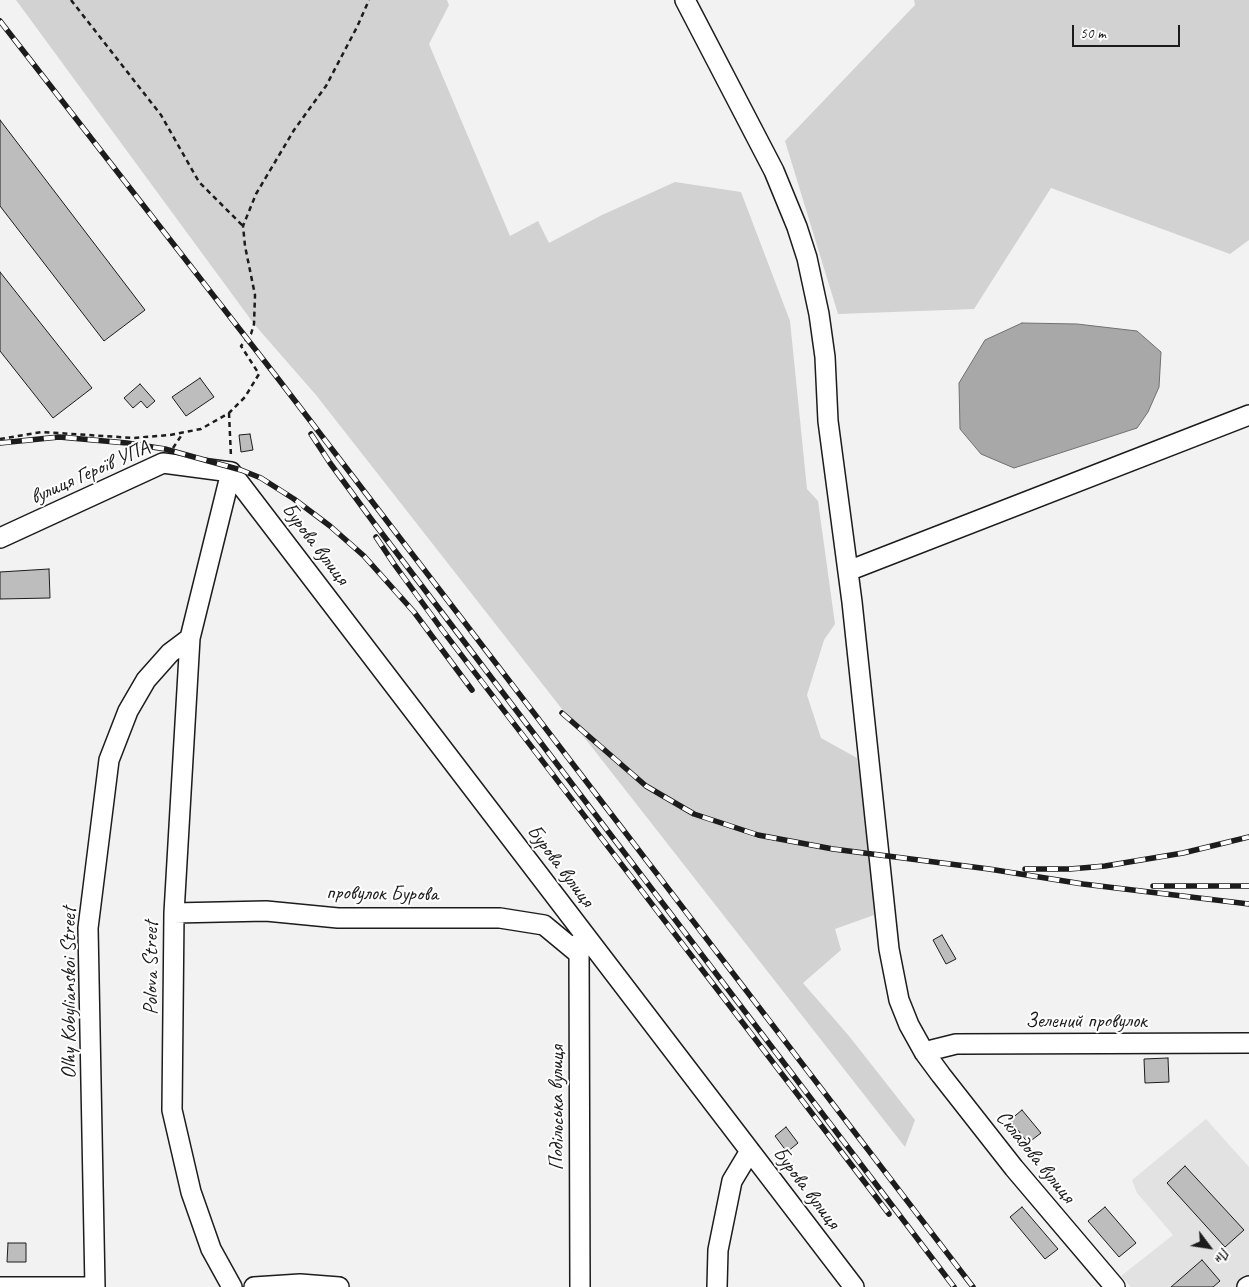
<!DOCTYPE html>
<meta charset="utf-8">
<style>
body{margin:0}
#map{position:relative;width:1249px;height:1287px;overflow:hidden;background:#f2f2f2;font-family:Caveat,sans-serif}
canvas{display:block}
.north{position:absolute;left:1184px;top:1222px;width:50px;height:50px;-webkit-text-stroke:4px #fff;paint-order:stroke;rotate:121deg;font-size:14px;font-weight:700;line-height:20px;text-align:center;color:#1c1c1c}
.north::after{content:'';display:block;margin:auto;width:18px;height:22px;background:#1c1c1c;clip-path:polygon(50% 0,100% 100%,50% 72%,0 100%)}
.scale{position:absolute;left:1072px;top:25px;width:108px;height:22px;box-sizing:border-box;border:2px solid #1c1c1c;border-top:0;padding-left:6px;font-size:15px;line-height:18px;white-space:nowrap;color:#1c1c1c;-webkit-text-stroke:4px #fff;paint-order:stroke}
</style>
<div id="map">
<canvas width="1249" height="1287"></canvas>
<div class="north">Пн</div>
<div class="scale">50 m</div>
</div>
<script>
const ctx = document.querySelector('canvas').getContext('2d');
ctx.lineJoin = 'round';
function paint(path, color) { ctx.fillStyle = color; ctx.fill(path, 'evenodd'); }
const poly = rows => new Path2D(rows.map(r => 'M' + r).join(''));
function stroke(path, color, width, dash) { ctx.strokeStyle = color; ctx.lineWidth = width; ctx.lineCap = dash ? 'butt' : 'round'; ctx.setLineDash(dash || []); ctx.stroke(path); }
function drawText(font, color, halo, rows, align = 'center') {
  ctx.font = font + ' Caveat,sans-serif'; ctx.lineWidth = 4; ctx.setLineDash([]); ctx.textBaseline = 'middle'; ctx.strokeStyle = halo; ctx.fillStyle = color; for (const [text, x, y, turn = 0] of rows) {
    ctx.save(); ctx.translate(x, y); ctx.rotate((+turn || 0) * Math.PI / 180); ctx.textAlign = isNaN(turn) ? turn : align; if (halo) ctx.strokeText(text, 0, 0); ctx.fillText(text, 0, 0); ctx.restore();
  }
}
paint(poly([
 [1206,1119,1249,1167,1249,1279,1239,1287,1131,1287,1121,1276,1173,1235,1137,1193,1132,1180]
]), '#e2e2e2');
paint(poly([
 [16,0,447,0,449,5,429,44,510,236,538,221,549,243,602,215,675,182,741,192,790,321,807,489,818,501,835,624,824,640,807,695,821,738,857,758,872,860,874,915,835,929,841,950,803,983,849,1036,915,1120,905,1147,316,395,254,324],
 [914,0,1249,0,1249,240,1230,254,1051,188,974,309,838,314,785,141,915,5]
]), '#d2d2d2');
const water = poly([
 [1022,323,1077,324,1137,331,1161,352,1159,387,1148,412,1137,428,1014,468,981,454,960,429,959,383,985,340,1022,323]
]);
paint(water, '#a8a8a8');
stroke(water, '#707070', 1);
const building = poly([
 [0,120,145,310,104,341,0,206,0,120],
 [0,272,92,388,53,418,0,351,0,272],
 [200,378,214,397,186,416,172,397,200,378],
 [140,384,155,401,147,408,141,401,133,408,124,398,140,384],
 [250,434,253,450,241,452,239,435,250,434],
 [49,569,50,598,0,599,0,572,49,569],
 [942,935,956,959,946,964,933,940,942,935],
 [1168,1058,1169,1082,1145,1083,1144,1059,1168,1058],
 [1022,1110,1041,1133,1028,1143,1010,1120,1022,1110],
 [786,1127,798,1143,787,1152,775,1136,786,1127],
 [1185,1166,1244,1230,1225,1247,1167,1183,1185,1166],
 [1022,1207,1058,1249,1045,1259,1010,1217,1022,1207],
 [1105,1207,1136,1243,1119,1257,1088,1221,1105,1207],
 [8,1243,26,1243,26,1262,7,1262,8,1243],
 [1202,1260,1220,1281,1213,1287,1171,1287,1202,1260]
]);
paint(building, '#bdbdbd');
stroke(building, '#1c1c1c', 1);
const minor = poly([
 [685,0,774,171,797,227,807,258,819,314,825,357,828,421,852,602,889,949,899,1000,909,1025,924,1052,941,1075,1014,1168,1115,1287],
 [231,472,854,1287],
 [231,472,190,638,174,913,172,1110,191,1192,211,1249,232,1287],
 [0,538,163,463,231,472],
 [848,571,1249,415],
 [174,913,266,911,338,918,500,918,544,925,579,954],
 [579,943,580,1287],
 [924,1052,956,1044,1249,1043],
 [0,1287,95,1287],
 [95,1287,88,928,109,760,128,711,146,680,170,653,190,638],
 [254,1287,300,1284,339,1287],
 [717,1287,718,1250,732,1181,750,1151],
 [1247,1287,1249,1286]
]);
stroke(minor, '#1c1c1c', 22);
stroke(poly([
 [71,0,161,115,199,182,243,226],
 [229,413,231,457],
 [0,439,42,432,134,438,170,435,201,429,229,413,245,397,259,374,241,346,251,334,254,324,255,295,245,246,243,226,256,194,294,130,326,86,357,27,369,0],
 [173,448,183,433]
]), '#1c1c1c', 2.5, [5, 4]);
stroke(minor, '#fff', 19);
const rail = poly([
 [0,21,276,376,973,1287],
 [311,434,330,463,374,523,954,1287],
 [0,443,59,437,127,443,165,449,241,470,261,478,294,499,330,526,364,556,414,612,472,690],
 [376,537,394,564,443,631,889,1214],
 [562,713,646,786,694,814,758,835,833,849,989,869,1083,884,1249,904],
 [1025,869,1070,869,1105,866,1183,853,1249,837],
 [1153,886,1249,886]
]);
stroke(rail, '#1c1c1c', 5.5);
stroke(rail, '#fff', 4, [11]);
drawText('21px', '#1c1c1c', '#fff', [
 ["вулиця Героїв УПА",90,473,-24],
 ["Бурова вулиця",315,544,53],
 ["Бурова вулиця",560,866,53],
 ["провулок Бурова",382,894,1],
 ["Polova Street",151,968,-90],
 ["Olhy Kobylianskoi Street",69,993,-90],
 ["Зелений провулок",1086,1021],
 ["Подільська вулиця",557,1108,-90],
 ["Складова вулиця",1035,1157,51],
 ["Бурова вулиця",806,1188,53]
]);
</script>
